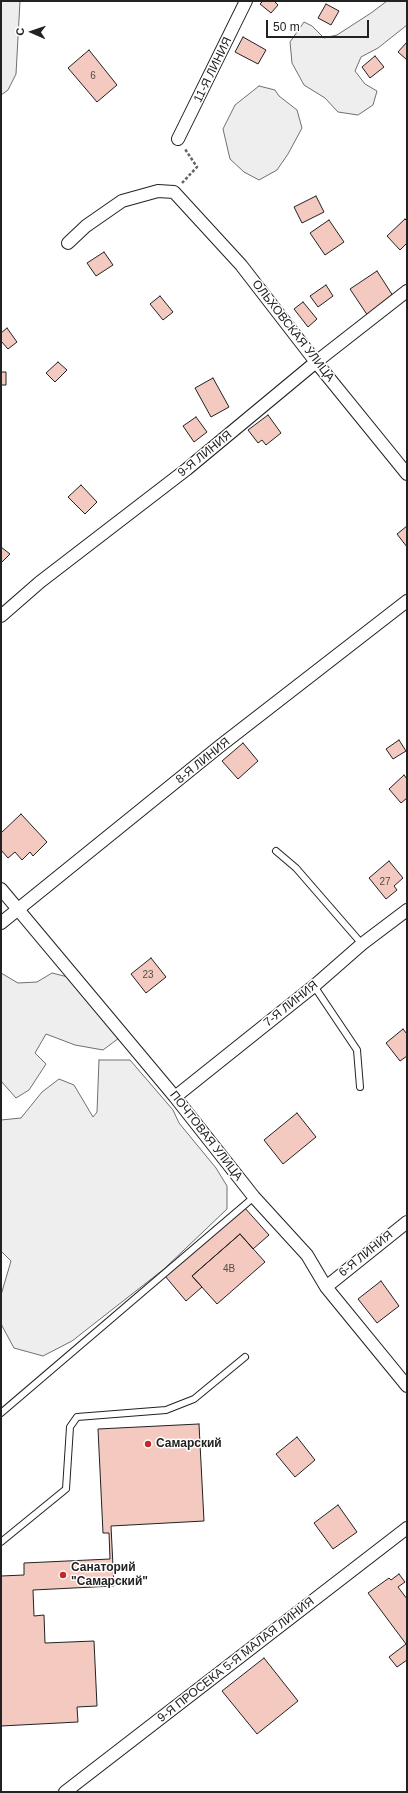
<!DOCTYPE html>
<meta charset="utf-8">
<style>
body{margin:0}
#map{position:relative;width:408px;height:1793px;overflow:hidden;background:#fff;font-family:Helvetica,sans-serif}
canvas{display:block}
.frame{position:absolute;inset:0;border:2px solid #222;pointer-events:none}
.north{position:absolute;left:12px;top:12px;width:40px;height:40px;-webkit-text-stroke:3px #fff;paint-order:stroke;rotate:272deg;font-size:11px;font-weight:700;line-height:16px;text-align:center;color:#222}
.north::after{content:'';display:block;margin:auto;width:14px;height:18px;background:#222;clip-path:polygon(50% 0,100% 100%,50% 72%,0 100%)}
.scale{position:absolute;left:266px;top:20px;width:103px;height:18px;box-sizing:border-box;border:2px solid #222;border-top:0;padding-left:5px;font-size:12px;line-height:14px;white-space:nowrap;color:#222;-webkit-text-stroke:3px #fff;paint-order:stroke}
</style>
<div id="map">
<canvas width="408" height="1793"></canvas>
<div class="frame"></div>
<div class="north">С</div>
<div class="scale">50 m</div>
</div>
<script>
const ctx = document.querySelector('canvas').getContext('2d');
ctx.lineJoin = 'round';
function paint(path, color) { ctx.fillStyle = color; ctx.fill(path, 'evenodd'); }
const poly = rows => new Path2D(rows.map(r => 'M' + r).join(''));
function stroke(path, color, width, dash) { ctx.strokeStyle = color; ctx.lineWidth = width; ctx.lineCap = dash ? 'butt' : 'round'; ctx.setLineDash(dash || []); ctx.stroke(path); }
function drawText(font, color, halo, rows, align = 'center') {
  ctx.font = font + ' Helvetica,sans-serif'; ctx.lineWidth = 3; ctx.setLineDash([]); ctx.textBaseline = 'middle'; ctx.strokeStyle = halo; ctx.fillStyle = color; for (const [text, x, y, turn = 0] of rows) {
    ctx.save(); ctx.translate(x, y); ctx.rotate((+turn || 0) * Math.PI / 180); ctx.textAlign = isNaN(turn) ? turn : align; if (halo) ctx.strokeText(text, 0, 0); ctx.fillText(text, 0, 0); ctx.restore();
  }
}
const green = poly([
 [1,1,20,1,16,74,8,90,1,95,1,1],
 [387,1,407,1,407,25,378,48,361,57,355,71,365,84,377,91,373,105,358,115,338,112,325,98,304,85,292,63,290,42,304,22,312,26,324,38,337,35,371,13,387,1],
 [259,86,275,90,279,96,297,110,302,128,288,154,277,170,259,180,244,172,230,159,223,129,235,105,259,86],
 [1,973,18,983,37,982,52,973,72,978,119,1038,103,1050,75,1045,46,1034,35,1053,46,1064,29,1090,16,1098,1,1081,1,973],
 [99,1060,130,1060,173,1110,179,1123,216,1168,227,1186,227,1209,164,1269,72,1341,43,1356,14,1348,1,1324,1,1295,11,1261,1,1251,1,1120,21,1118,42,1092,59,1079,74,1085,93,1117,97,1112,99,1060]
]);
paint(green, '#eee');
stroke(green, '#6f6f6f', 1);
const building = poly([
 [263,1,274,1,278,5,271,13,260,4,263,1],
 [326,4,339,11,331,25,318,18,326,4],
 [243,37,266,50,258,64,235,52,243,37],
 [407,42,407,60,398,52,407,42],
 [89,50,117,85,97,102,68,68,89,50],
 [375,56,384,67,370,78,362,67,375,56],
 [316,196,324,212,302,223,294,207,316,196],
 [405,219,407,221,407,243,400,250,387,236,405,219],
 [329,220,344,242,325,255,310,233,329,220],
 [104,252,113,265,96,276,87,263,104,252],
 [377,271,395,299,368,316,350,289,377,271],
 [326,285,333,296,318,307,310,296,326,285],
 [160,296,173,312,163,320,150,304,160,296],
 [303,302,317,319,308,327,294,309,303,302],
 [7,328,17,342,8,349,1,341,1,333,7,328],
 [58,362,67,370,55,382,46,373,58,362],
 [1,372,6,372,6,385,1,385,1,372],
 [213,378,229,407,211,417,195,388,213,378],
 [268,415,281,433,266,445,262,440,258,443,248,430,268,415],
 [196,417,207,432,194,442,183,426,196,417],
 [81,485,97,502,85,514,68,497,81,485],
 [407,526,407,547,397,534,407,526],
 [1,547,10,554,1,563,1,547],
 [399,740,406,751,393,759,386,749,399,740],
 [243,743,258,761,238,779,222,761,243,743],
 [404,775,407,779,407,798,401,803,389,789,404,775],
 [21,814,47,842,33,856,30,852,22,860,15,852,8,858,1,850,1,833,21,814],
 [389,861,403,878,394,886,397,890,386,899,369,878,389,861],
 [151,958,166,977,146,993,131,974,151,958],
 [403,1029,407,1034,407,1056,400,1061,386,1043,403,1029],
 [297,1113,316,1137,283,1164,264,1140,297,1113],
 [244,1207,269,1235,253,1249,240,1234,192,1276,202,1287,186,1301,165,1276,244,1207],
 [240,1234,265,1262,217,1304,192,1276,240,1234],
 [381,1281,399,1306,377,1323,358,1299,381,1281],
 [199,1424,204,1521,111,1526,114,1586,33,1590,34,1616,44,1615,45,1643,94,1641,97,1706,77,1707,78,1722,1,1726,1,1576,24,1575,24,1563,110,1559,109,1533,103,1533,98,1429,199,1424],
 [297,1437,315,1460,295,1477,276,1454,297,1437],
 [338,1505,357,1532,333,1549,314,1523,338,1505],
 [399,1574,405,1582,398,1587,407,1599,407,1660,397,1667,389,1657,406,1644,368,1593,389,1578,391,1580,399,1574],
 [264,1658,298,1701,257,1734,222,1691,264,1658]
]);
paint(building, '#f3c9c0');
stroke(building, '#222', 1);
const service = poly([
 [276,851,296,868,362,944],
 [314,986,357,1050,360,1087],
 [1,1413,254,1197],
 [1,1542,66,1489,70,1427,77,1417,166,1410,194,1399,245,1357]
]);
const minor = poly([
 [178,139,246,1],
 [68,243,86,226,122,201,158,191,174,192,241,265,316,362,407,474],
 [1,616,40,582,187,469,316,362,407,291],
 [1,889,175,1097,254,1197,307,1255,326,1287,407,1386],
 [1,923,220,746,407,601],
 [175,1097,314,986,362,944,407,910],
 [326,1287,407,1222],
 [65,1792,407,1528]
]);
stroke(service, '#222', 8);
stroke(minor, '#222', 14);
stroke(poly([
 [182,183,197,167,185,149]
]), '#646464', 2.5, [3, 2]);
stroke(service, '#fff', 6);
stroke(minor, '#fff', 12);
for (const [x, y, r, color] of [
 [148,1444,4,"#c62828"],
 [63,1575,4,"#c62828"]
]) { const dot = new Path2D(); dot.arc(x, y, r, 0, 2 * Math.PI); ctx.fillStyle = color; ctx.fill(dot); stroke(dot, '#fff', 1.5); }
drawText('10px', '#564c4a', null, [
 ["6",93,76],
 ["27",385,882],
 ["23",148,975],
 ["4В",229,1269]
]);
drawText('12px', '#222', '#fff', [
 ["11-Я ЛИНИЯ",213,70,-64],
 ["ОЛЬХОВСКАЯ УЛИЦА",293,331,52],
 ["9-Я ЛИНИЯ",205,454,-39],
 ["8-Я ЛИНИЯ",203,761,-39],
 ["7-Я ЛИНИЯ",291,1004,-39],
 ["ПОЧТОВАЯ УЛИЦА",206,1136,52],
 ["6-Я ЛИНИЯ",366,1254,-39],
 ["9-Я ПРОСЕКА 5-Я МАЛАЯ ЛИНИЯ",236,1660,-38]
]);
drawText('bold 12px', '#222', '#fff', [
 ["Самарский",156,1444],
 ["Санаторий",71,1568],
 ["\"Самарский\"",71,1582]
], 'left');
</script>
